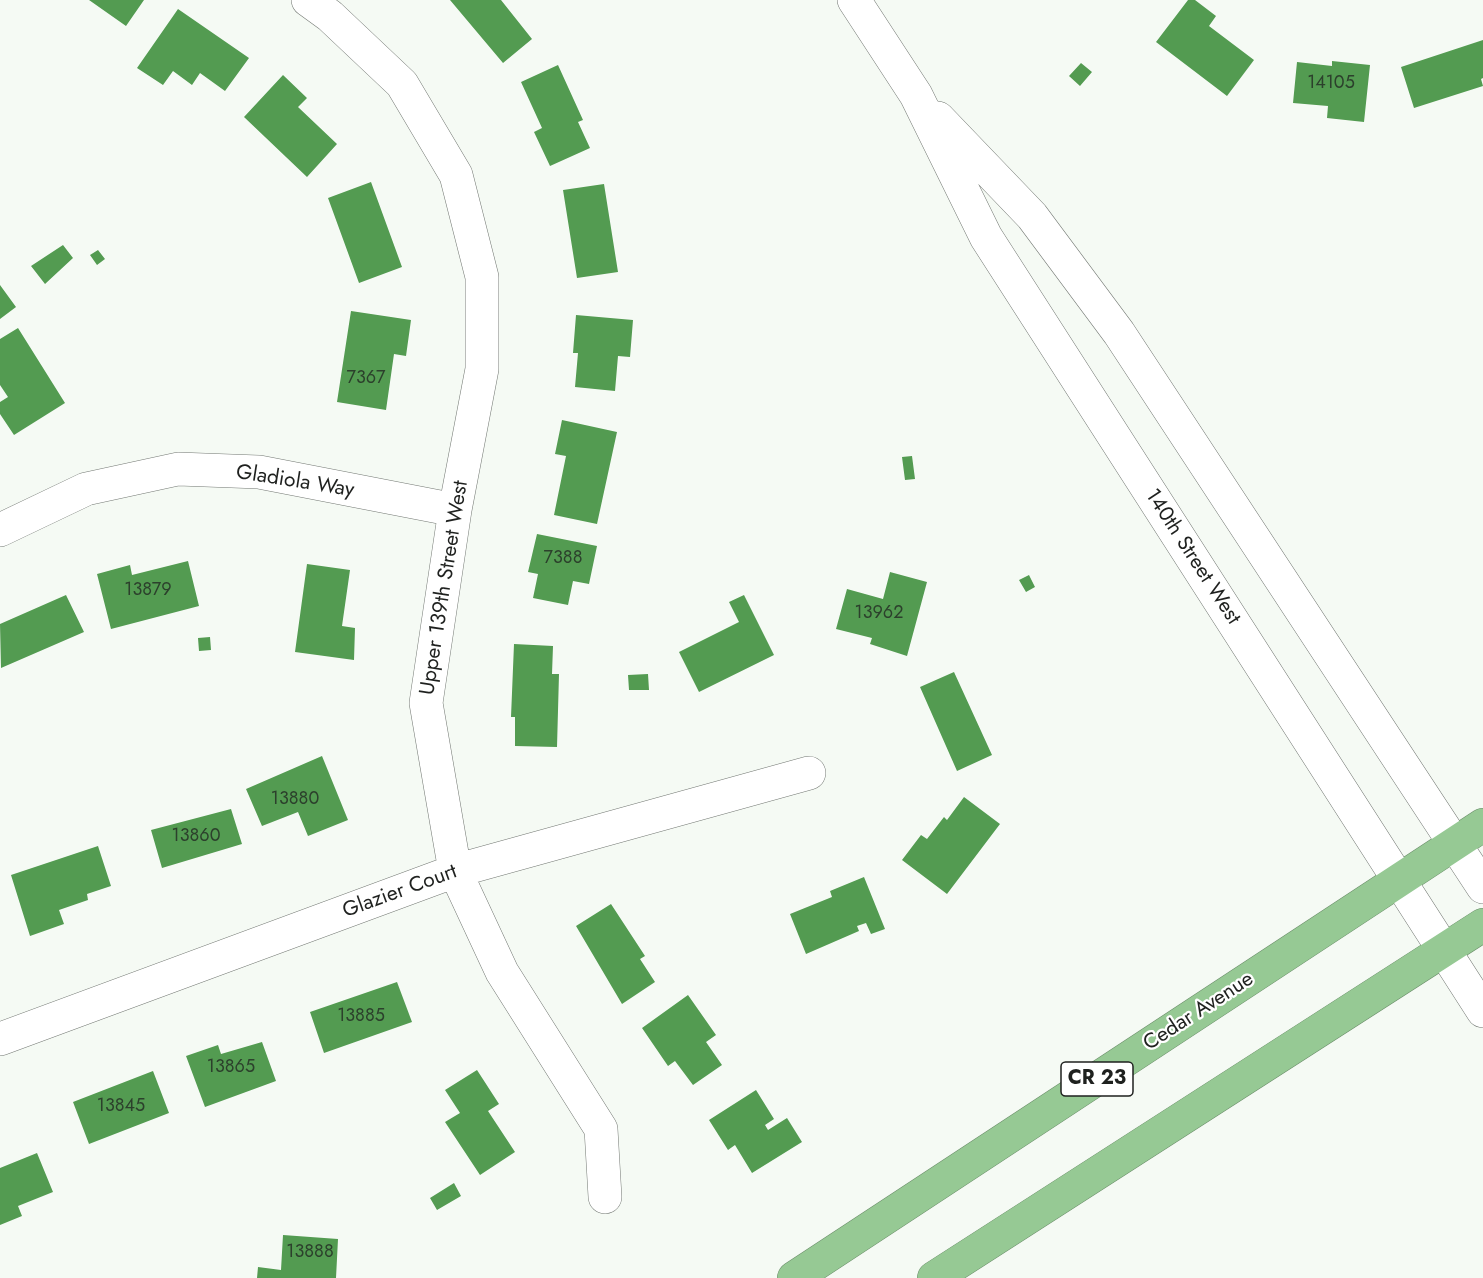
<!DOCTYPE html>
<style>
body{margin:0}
canvas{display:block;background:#f5faf4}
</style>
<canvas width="1483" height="1278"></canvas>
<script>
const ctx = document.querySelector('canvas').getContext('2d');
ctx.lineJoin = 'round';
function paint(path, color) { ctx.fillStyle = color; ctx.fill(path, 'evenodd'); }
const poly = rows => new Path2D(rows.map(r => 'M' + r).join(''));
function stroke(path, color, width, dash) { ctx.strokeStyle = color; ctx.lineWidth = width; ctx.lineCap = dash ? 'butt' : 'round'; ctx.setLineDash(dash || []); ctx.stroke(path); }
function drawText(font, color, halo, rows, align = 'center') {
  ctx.font = font + ' Jost,sans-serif'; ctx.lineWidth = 4.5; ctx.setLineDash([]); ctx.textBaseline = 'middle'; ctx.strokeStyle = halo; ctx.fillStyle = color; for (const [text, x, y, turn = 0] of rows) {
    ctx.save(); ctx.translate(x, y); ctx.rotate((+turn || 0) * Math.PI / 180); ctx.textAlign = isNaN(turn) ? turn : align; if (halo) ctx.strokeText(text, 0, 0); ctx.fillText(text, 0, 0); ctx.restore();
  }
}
paint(poly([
 [89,0,144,0,126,26],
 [450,0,501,0,532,39,503,63],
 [1188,0,1195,0,1216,16,1209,26,1254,60,1227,96,1156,42],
 [178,9,249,58,225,91,200,73,192,85,173,71,163,85,137,68],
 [1483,40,1483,78,1481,79,1483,86,1414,108,1401,67],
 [1332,61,1370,65,1364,122,1327,118,1328,106,1293,103,1297,62,1332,66],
 [1081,63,1092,72,1080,86,1069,76],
 [558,65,583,120,578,122,590,148,550,166,534,132,542,128,521,82],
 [283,75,307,98,298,107,337,144,307,177,244,117],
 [371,182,402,267,359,283,328,198],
 [604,184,618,272,577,278,563,190],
 [63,245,73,258,45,284,31,266],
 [98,250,105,259,97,265,90,255],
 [0,285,16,307,0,319],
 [351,311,411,320,406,356,394,354,386,410,337,402],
 [576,315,633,320,630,357,618,356,615,391,575,387,578,353,573,353],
 [18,328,65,403,14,435,0,414,0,402,8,397,0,385,0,339],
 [562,420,617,432,597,524,554,515,566,456,555,454],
 [912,456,915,479,905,480,902,457],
 [537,534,597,546,589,584,573,581,568,605,533,598,538,574,528,572],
 [188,561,199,606,111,629,97,574,130,565,132,575],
 [307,564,350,570,342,626,355,628,354,660,295,652],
 [890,572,927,582,907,656,870,644,872,638,836,629,847,589,883,599],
 [1029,575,1035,587,1026,592,1019,580],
 [66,595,84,632,1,668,0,624],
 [744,595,774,655,699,692,679,652,739,622,729,602],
 [210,637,211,650,199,651,198,638],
 [514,644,553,646,552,674,559,674,557,747,515,746,515,717,511,717],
 [954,672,992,755,957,771,920,687],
 [648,674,649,690,629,690,628,675],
 [322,756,348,820,308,836,298,812,262,826,246,789],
 [964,797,1000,824,947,894,902,860,921,835,927,839,944,817,947,820],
 [231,809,242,844,162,868,151,830],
 [98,846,111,886,87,894,88,900,59,910,64,924,30,936,11,875],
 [864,877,885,929,871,934,866,923,857,926,859,931,806,954,790,914,832,897,830,891],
 [611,904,645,956,640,959,655,982,622,1004,576,926],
 [397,982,412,1022,324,1053,310,1012],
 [688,995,716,1035,706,1042,722,1065,693,1085,675,1061,668,1066,642,1028],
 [262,1042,276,1081,205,1107,186,1056,218,1045,221,1054],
 [477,1070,499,1104,488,1111,515,1152,480,1175,445,1122,460,1113,445,1090],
 [153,1071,169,1113,89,1144,73,1102],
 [756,1090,774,1119,765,1125,768,1130,787,1118,802,1142,752,1173,735,1145,728,1150,709,1120],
 [37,1153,53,1192,18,1206,22,1216,0,1225,0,1168],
 [454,1183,461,1196,437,1210,430,1198],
 [283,1235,338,1239,336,1278,257,1278,258,1267,281,1270]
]), '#539b51');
const minor = poly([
 [308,0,330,16,402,84,456,175,482,277,482,369,455,510,426,703,455,871,502,972,601,1129,605,1197],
 [854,0,916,95,986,237,1483,1011],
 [938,118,1032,216,1119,333,1483,887],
 [0,530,86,489,178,469,259,472,455,510],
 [0,1039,455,871,809,773]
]);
const highway = poly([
 [794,1278,1483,825],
 [934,1278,1483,925]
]);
stroke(minor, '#747974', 34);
stroke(highway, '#6c8e6b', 34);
stroke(minor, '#fff', 33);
stroke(highway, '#96c994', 33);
drawText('18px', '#2c402c', null, [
 ["14105",1331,84],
 ["7367",366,379],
 ["7388",563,559],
 ["13879",148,591],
 ["13962",879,614],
 ["13880",295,800],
 ["13860",196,837],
 ["13885",361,1017],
 ["13865",231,1068],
 ["13845",121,1107],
 ["13888",310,1253]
]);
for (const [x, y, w] of [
 [1097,1079,72]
]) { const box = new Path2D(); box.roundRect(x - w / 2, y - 17, w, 34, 4.5); ctx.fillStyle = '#fff'; ctx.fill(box); stroke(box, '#1f211f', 1.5); }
drawText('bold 20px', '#1f211f', null, [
 ["CR 23",1097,1079]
]);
drawText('21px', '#1f211f', '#fff', [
 ["Gladiola Way",295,482,9],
 ["140th Street West",1192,557,57],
 ["Upper 139th Street West",445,588,-81],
 ["Glazier Court",400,892,-20],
 ["Cedar Avenue",1199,1012,-33]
]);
</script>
